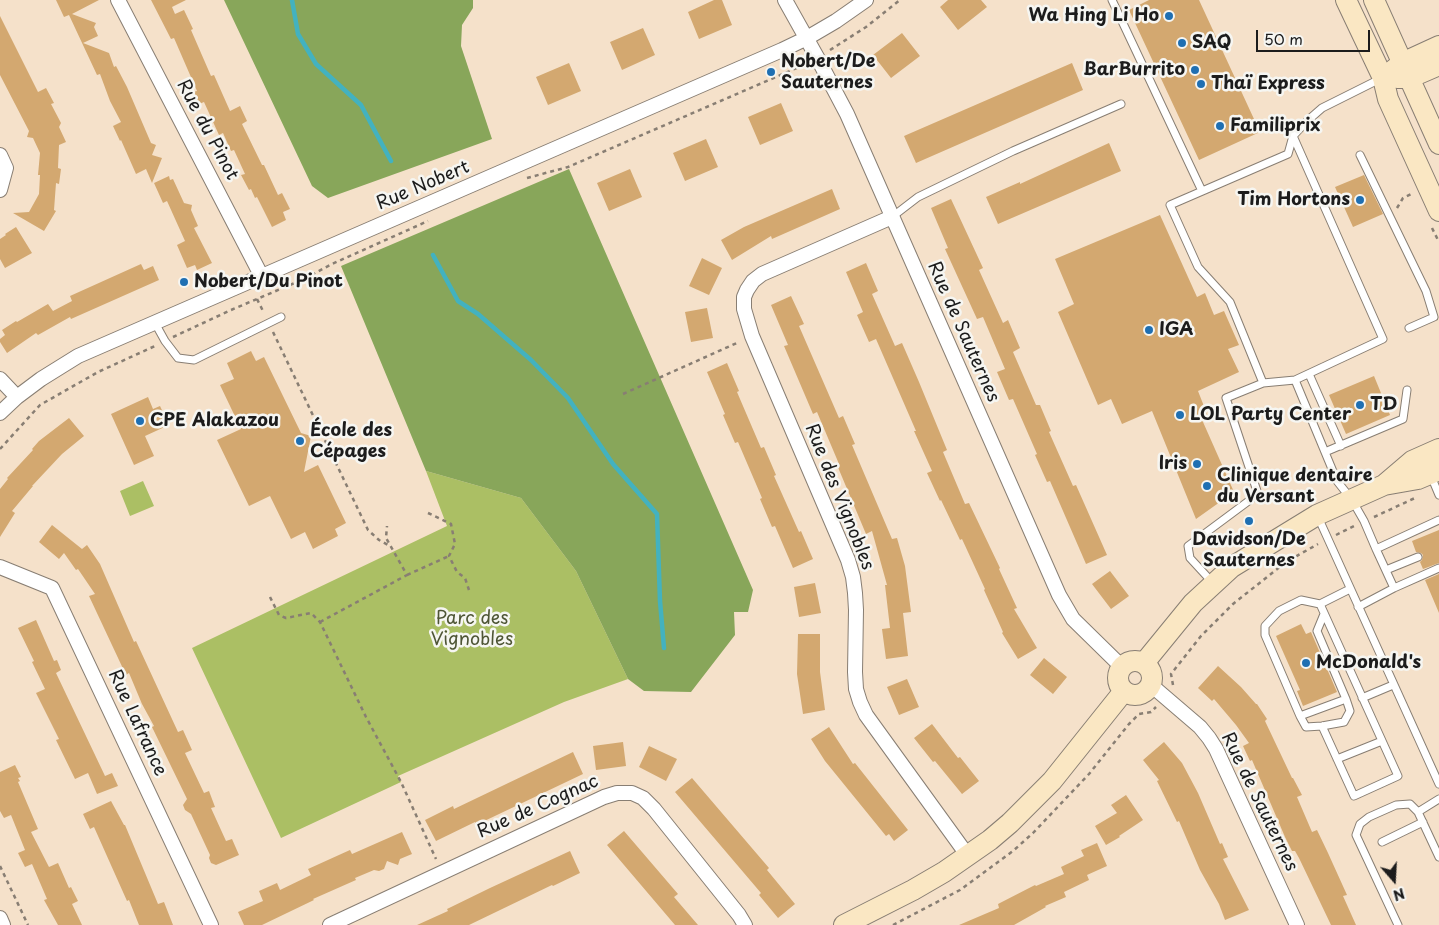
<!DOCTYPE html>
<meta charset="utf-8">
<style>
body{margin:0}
#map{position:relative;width:1439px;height:925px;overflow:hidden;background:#f5e1ca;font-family:"Playpen Sans",sans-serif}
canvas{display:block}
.north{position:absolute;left:1369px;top:855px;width:50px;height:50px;-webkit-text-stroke:4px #f6f6f2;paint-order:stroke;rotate:161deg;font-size:14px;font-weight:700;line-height:20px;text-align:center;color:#1c1c1c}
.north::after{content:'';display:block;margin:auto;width:18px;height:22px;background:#1c1c1c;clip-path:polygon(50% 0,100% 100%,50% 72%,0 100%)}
.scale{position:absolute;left:1256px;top:30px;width:114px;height:22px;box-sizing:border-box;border:2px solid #1c1c1c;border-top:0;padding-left:6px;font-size:15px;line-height:18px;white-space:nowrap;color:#1c1c1c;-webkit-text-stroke:4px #f6f6f2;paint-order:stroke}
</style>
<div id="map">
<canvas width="1439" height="925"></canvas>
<div class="north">N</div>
<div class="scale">50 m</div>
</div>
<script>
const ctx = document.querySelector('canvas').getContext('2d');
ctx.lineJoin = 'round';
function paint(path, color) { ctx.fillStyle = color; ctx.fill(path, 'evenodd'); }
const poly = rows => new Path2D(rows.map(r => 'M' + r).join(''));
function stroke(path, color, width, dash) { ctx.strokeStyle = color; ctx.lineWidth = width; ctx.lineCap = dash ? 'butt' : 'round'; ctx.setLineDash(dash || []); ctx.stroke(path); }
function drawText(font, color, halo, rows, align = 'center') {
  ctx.font = font + ' "Playpen Sans",sans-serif'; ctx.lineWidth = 5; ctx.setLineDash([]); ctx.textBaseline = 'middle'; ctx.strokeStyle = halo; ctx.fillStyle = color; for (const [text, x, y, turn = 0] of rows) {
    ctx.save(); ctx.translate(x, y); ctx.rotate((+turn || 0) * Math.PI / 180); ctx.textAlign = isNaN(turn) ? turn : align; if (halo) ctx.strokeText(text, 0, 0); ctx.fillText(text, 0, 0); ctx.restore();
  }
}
paint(poly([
 [426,471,521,498,576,571,628,679,564,702,398,776,401,782,281,838,192,648,447,526],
 [143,481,154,506,130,516,120,491]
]), '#abbf64');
paint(poly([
 [224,0,473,0,473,8,462,25,461,46,492,139,328,198,312,186],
 [569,169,753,590,748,612,734,612,735,635,691,692,644,691,628,679,576,571,521,498,426,471,341,266]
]), '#88a65a');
stroke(poly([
 [292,0,298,34,316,64,361,105,391,161],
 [433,255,458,301,478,314,531,360,568,398,613,464,657,514,660,601,664,648]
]), '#43b2bf', 4.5);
paint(poly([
 [56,0,99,0,72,14,96,23,94,27,98,36,83,43,109,53,114,67,116,66,127,87,151,143,156,145,152,155,162,158,152,183,146,169,136,174,121,140,120,141,113,126,121,122,110,101,100,74,97,75,69,15,64,17],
 [151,0,186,0,172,7,175,14,184,10,193,29,191,30,211,76,214,75,230,111,240,106,247,121,242,124,262,165,264,165,278,195,282,193,290,209,283,212,286,220,272,227,257,197,255,198,251,189,249,190,241,175,245,174,234,150,231,151,223,133,219,135,204,102,199,104,193,92,197,91,174,38,171,39],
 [714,0,722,0,732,25,699,39,688,12],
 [948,0,981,0,987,7,958,30,940,7],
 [1149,0,1199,0,1260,132,1199,160,1129,10],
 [0,16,38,92,46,88,54,103,51,104,61,123,59,127,66,142,59,145,58,168,61,169,59,184,56,183,54,210,56,211,44,231,13,213,29,212,39,194,40,175,38,175,40,153,33,138,27,137,29,131,0,75],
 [643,28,655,55,622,70,610,42],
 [902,33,920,56,891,78,873,55],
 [569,63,581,91,548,105,536,77],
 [1072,63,1083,90,916,163,904,136],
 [781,103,793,131,760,145,748,117],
 [706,139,718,167,685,181,673,153],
 [1109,143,1121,171,998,224,986,197,1020,182,1020,184],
 [630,169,642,197,609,211,597,183],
 [1364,175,1383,214,1353,227,1335,187],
 [169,176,170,180,173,179,184,203,192,205,191,210,198,226,194,228,212,263,197,270,195,265,187,268,177,245,185,241,167,201,163,203,154,183],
 [832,189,840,209,772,239,771,236,732,260,721,240,744,227],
 [951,199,983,268,979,270,1003,323,1008,320,1020,348,1013,352,1036,405,1040,405,1051,431,1049,432,1073,486,1076,485,1107,555,1086,564,1050,481,1047,482,1035,455,1037,454,1013,399,1009,400,997,372,1005,369,983,317,977,319,945,249,948,248,931,208],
 [1160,215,1197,297,1205,293,1214,315,1224,311,1239,345,1228,349,1239,372,1198,391,1209,419,1203,422,1234,492,1196,519,1152,411,1122,424,1111,399,1098,405,1058,312,1074,304,1055,259],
 [16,227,32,253,5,268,0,259,0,239,6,235,5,234],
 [702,258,722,268,709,295,689,286],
 [866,263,878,291,872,294,895,346,902,343,919,382,947,450,943,452,965,504,969,503,1000,568,999,569,1017,608,1014,609,1037,648,1018,659,1002,633,1003,632,984,590,985,589,962,539,960,540,941,500,940,501,927,473,932,471,914,431,916,431,876,339,869,342,857,315,863,312,846,272],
 [141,264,144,270,153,266,159,280,71,319,70,317,38,335,36,333,7,353,0,342,0,339,5,335,2,330,16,321,17,322,48,304,53,311,72,301,70,296],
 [791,296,804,324,799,326,839,418,843,416,855,444,852,445,892,539,897,538,905,566,911,612,903,613,908,656,886,659,882,629,890,628,885,585,887,585,872,531,866,534,837,465,839,464,817,412,813,414,784,346,788,345,771,305],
 [707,308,713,338,691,342,685,312],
 [251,351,256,361,264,357,301,433,311,436,304,472,318,465,346,523,335,529,338,536,313,549,305,532,291,539,270,496,249,506,217,440,241,429,220,385,234,379,227,363],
 [727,363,739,391,737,392,761,448,764,447,776,475,774,476,799,532,801,531,813,559,793,568,775,526,772,527,760,499,762,498,738,442,735,443,723,415,725,414,707,372],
 [1374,376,1390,415,1346,434,1329,395],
 [148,397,153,409,160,406,169,425,145,436,154,456,134,465,111,414],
 [69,418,84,436,62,454,32,486,33,486,12,511,15,513,0,537,0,489,8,479,7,478,33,450,32,449,39,441],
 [52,525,82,549,87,545,100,564,134,642,136,641,178,732,183,730,192,750,185,753,204,793,209,791,215,807,211,808,226,841,232,839,239,855,216,865,211,863,209,858,210,855,191,814,185,810,183,805,187,799,152,727,154,726,142,704,129,673,126,675,89,596,95,594,78,569,76,570,64,553,59,559,39,542],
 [1439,530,1439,563,1423,569,1420,562,1422,560,1423,555,1421,553,1416,552,1412,541],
 [1110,571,1129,596,1111,609,1092,584],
 [1439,574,1439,613,1425,580],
 [815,583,821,613,799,617,794,587],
 [36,620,54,661,57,660,61,670,56,673,105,776,112,773,118,786,97,794,88,773,75,779,56,740,59,739,36,693,45,689,32,662,34,661,18,628],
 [1301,624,1306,634,1311,632,1337,692,1303,706,1297,691,1300,690,1276,636],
 [798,634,820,634,820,672,825,710,803,714,797,674],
 [1044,658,1067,677,1053,694,1030,675],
 [1218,666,1241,687,1256,704,1257,704,1267,719,1265,721,1292,778,1293,778,1302,795,1297,797,1312,832,1317,830,1328,853,1347,895,1343,896,1356,925,1331,925,1299,858,1295,851,1292,851,1285,837,1252,760,1250,761,1243,746,1249,743,1236,725,1214,699,1212,701,1198,688],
 [907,679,919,707,899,715,887,687],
 [932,724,958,758,960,757,979,781,962,794,935,761,933,762,914,738],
 [829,727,853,764,855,763,908,830,894,841,889,834,886,836,825,761,811,739],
 [623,742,626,766,596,770,593,746],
 [1164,742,1182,763,1198,793,1220,844,1222,843,1228,857,1223,859,1249,910,1225,920,1219,904,1200,870,1179,821,1177,822,1157,781,1159,780,1143,760],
 [649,746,677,759,666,781,639,767],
 [573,752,583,774,476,825,475,822,436,841,425,820,453,806,454,809],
 [15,765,21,777,18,778,20,781,18,782,38,829,31,832,49,867,58,863,69,888,71,887,78,901,72,904,82,925,58,925,44,900,47,899,32,864,25,867,18,853,25,850,11,815,4,818,0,811,0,772],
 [692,778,769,868,767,870,795,904,778,918,759,895,761,893,675,792],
 [1126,795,1143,820,1119,836,1120,837,1106,845,1095,826,1117,813,1111,805],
 [111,801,124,825,125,825,158,904,164,902,173,925,139,925,129,900,127,901,94,827,90,829,83,814],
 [624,831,678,894,674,897,698,925,675,925,607,845],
 [402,832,412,854,400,859,398,865,387,861,384,869,379,871,374,870,355,878,356,880,313,899,314,900,262,925,244,925,238,912,263,901,259,891,277,883,280,890,311,875,308,869,350,850,352,854],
 [1097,843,1107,866,1087,875,1089,880,1064,892,1066,897,1045,906,1046,907,1014,925,959,925,999,908,998,904,1035,885,1036,886,1064,874,1061,867,1084,856,1081,850],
 [570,851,580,873,553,886,552,885,469,925,417,925,448,911,447,909,490,888]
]), '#d3a870');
const lane = poly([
 [1112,0,1202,191],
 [1293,136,1383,339,1295,380],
 [1360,155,1426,291,1434,317,1409,328],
 [892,217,918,197,1013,151,1121,104],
 [155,323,165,341,178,358,194,360,281,317],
 [1309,374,1341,446],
 [1263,383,1295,380,1337,481,1352,500,1364,521,1376,549],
 [1325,452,1403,419,1407,390],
 [1431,476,1439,495],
 [1318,517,1439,784],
 [1386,570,1418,557],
 [1213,583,1190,558,1188,546,1258,494,1226,398,1263,383,1230,302,1198,267,1170,205,1288,154,1293,136,1306,122,1322,108,1382,78],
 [1394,588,1376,549,1439,520],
 [1320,604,1301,600,1279,611,1265,626,1265,635,1300,716,1346,699],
 [1358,607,1394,588,1439,568],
 [1362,698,1393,685],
 [1300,716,1306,727,1322,726,1344,722,1350,711,1346,699,1317,631,1324,614],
 [1322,726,1354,796,1398,776,1320,604,1350,589],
 [1337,759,1382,741],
 [1418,812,1439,799],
 [1382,842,1423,822],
 [1398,925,1356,835,1360,824,1369,817,1396,805,1410,804,1418,812,1439,857]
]);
const street = poly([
 [118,0,262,277],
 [785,0,818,59,847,114,1059,595,1073,619,1122,667],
 [0,155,6,168,0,190],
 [892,217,762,274,753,281,747,290,744,297,744,309,752,336,848,560,853,577,855,593,856,610,855,672,856,689,860,702,866,715,968,856],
 [0,379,17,397],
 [0,413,17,397,41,379,78,356,782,50,807,38,836,21,866,0],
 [0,567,52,588,211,925],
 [1151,685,1200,727,1209,738,1216,749,1297,925],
 [0,918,3,925],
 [330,925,604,797,617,793,632,793,643,798,654,809,739,915,745,925]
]);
const secondary = poly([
 [1346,0,1383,78,1388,99,1439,211],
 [1374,0,1439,144],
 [1392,71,1402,63,1439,46],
 [1397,78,1409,78,1439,65],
 [1385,484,1412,461,1439,449],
 '1118 678a17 17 0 1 1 34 0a17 17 0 1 1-34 0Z',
 [1144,663,1193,603,1232,567,1317,515,1384,485,1418,479,1439,470],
 [844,925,913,890,944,872,990,840,1010,823,1052,781,1124,691]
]);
stroke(lane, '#887e73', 9);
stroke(street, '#887e73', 16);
stroke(secondary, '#887e73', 22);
stroke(poly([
 [830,50,866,27,900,0],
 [527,178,568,167,806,64],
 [1397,208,1403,198,1413,193],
 [1432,228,1439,242],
 [257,299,264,313],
 [273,332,368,530,379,540,390,546],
 [173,337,231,310,304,279,332,264,428,221],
 [623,394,739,342],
 [0,449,40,405,98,372,155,346],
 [428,513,451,524,455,544,449,556,457,572,465,578,469,590],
 [1374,517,1415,498],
 [1336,535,1356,525],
 [407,575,449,556],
 [270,597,279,615,286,618,311,613,320,622,366,717,401,782,436,859],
 [320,622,407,575,386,538,387,526],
 [1173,685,1171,674,1201,636,1233,604,1286,562,1318,544],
 [0,866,28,925],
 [893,925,960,890,1013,851,1033,833,1089,774,1129,724,1139,714,1151,712,1156,707]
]), '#887e73', 2.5, [4, 4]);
stroke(lane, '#fff', 7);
stroke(street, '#fff', 14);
stroke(secondary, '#fae7c3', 20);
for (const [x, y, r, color] of [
 [1169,16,5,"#1f6fb2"],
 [1182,43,5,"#1f6fb2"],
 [1195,70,5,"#1f6fb2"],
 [771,72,5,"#1f6fb2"],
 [1201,84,5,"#1f6fb2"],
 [1220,126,5,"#1f6fb2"],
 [1360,200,5,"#1f6fb2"],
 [184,282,5,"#1f6fb2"],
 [1149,330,5,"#1f6fb2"],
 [1360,405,5,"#1f6fb2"],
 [1180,415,5,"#1f6fb2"],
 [140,421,5,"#1f6fb2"],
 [300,441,5,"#1f6fb2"],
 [1197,464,5,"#1f6fb2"],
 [1207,486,5,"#1f6fb2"],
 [1249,521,5,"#1f6fb2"],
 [1306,663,5,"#1f6fb2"]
]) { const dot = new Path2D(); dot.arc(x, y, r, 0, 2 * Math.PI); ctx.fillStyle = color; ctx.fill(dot); stroke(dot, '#f6f6f2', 2); }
drawText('bold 18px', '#1c1c1c', '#f6f6f2', [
 ["Wa Hing Li Ho",1159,16,"right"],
 ["SAQ",1192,43],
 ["Nobert/De",781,62],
 ["Sauternes",781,83],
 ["BarBurrito",1185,70,"right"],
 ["Thaï Express",1211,84],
 ["Familiprix",1230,126],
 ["Tim Hortons",1350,200,"right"],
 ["Nobert/Du Pinot",194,282],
 ["IGA",1159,330],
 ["TD",1370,405],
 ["LOL Party Center",1190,415],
 ["CPE Alakazou",150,421],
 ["École des",310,431],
 ["Cépages",310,452],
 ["Iris",1187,464,"right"],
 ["Clinique dentaire",1217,476],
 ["du Versant",1217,497],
 ["Davidson/De",1249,540,"center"],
 ["Sauternes",1249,561,"center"],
 ["McDonald's",1316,663]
], 'left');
drawText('18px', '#1c1c1c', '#f6f6f2', [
 ["Rue du Pinot",207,130,62],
 ["Rue Nobert",423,186,-23],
 ["Rue de Sauternes",963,332,66],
 ["Rue des Vignobles",839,497,68],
 ["Rue Lafrance",137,723,65],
 ["Rue de Sauternes",1259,802,64],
 ["Rue de Cognac",538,807,-24]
]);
drawText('18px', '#4e5535', '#f6f6f2', [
 ["Parc des",472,619],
 ["Vignobles",472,640]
]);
</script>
